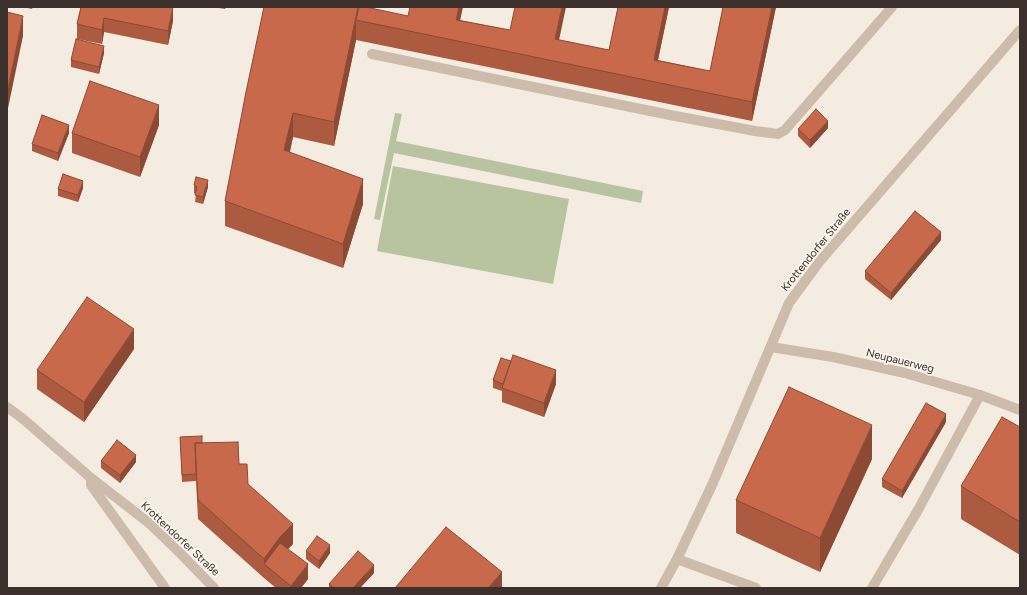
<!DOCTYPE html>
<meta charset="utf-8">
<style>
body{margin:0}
#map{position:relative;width:1027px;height:595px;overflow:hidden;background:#f4ebe1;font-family:Figtree,sans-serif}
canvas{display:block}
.frame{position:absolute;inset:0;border:8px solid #3b302b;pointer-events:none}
</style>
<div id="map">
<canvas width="1027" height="595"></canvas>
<div class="frame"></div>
</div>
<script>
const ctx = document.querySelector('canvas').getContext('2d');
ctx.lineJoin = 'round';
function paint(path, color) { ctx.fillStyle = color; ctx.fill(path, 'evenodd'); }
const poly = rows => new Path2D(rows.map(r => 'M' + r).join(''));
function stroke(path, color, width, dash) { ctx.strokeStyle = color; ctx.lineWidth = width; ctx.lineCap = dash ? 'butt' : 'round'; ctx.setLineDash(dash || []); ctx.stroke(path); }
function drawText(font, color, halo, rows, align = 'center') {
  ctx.font = font + ' Figtree,sans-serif'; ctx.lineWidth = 3.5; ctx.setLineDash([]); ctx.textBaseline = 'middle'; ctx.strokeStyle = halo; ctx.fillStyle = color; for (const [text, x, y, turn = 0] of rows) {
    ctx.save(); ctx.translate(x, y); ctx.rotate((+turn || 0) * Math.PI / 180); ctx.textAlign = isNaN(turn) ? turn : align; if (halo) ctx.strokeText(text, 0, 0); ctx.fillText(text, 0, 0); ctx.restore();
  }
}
paint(poly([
 [395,113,402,114,396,141,643,191,641,203,394,153,380,220,374,219],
 [393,166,569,199,553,284,377,251]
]), '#b8c4a0');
stroke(poly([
 [372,54,670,115,755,131,778,134,785,130,892,7],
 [7,407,22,418,91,478,91,485,165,588],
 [91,478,149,523,180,553,214,588],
 [677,559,756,588],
 [872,588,918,510,980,395]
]), '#cdbbac', 10);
stroke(poly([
 [771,347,833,357,905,373,980,395,1020,410],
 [661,588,677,559,712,485,789,303,820,261,1020,30]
]), '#cdbbac', 10);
paint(poly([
 [23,7,33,7,32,9],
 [81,7,173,21,168,45,104,32,102,44,77,39,77,24],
 [213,7,226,7,225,9],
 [264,7,408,16,460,20,559,40,609,50,618,7,669,7,658,60,710,71,723,7,776,7,752,121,356,40,334,146,293,137,290,152,363,204,343,268,225,226,225,201],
 [104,53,99,74,71,67,71,60],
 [159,125,140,177,72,153,72,133],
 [828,128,810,148,798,136,798,129],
 [69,133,58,161,32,151,32,144],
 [194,185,208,187,203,204,195,202,196,194,194,193],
 [83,188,78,202,58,196,58,189],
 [941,240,891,300,865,279,865,271],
 [134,349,84,422,37,389,37,370],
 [493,380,556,384,544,417,502,402,502,391,493,388],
 [946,422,902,498,882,487,882,479],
 [1020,427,1020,555,961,519,961,486],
 [180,437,202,443,239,464,248,484,293,544,288,549,308,579,301,588,276,588,264,578,198,519,196,481,182,482],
 [872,459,820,572,736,533,736,500],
 [101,461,136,462,120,483,101,468],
 [306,551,330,553,319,569,306,559],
 [374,573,360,588,329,588,329,584]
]), '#ac5a40');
paint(poly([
 [173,7,173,21,168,45,168,31],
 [358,7,363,7,356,20,356,40,334,146,334,122],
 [459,7,463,7,456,40,456,20],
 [562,7,566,7,555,59,555,39],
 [665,7,669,7,654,79,654,60],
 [772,7,776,7,752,121,752,102],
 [23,16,23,36,7,113,7,93],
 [104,18,104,32,102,44,102,30],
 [104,46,104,53,99,74,99,67],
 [159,105,159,125,140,177,140,157],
 [293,113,293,137,284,175,284,150],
 [828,121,828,128,810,148,810,140],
 [69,125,69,133,58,161,58,153],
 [363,179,363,204,343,268,343,244],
 [208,180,208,187,203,204,203,197],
 [83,181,83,188,78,202,78,195],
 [941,232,941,240,891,300,891,293],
 [134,329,134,349,84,422,84,402],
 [556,370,556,384,544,417,544,403],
 [946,414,946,422,902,498,902,491],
 [872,425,872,459,820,572,820,538],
 [136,455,136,462,120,483,120,475],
 [293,524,293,544,280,557,264,564,264,559,280,537],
 [330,545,330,553,319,569,319,561],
 [308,564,308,579,301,588,291,588,291,586],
 [374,565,374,573,360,588,353,588],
 [502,572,502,588,488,588]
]), '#8c4a34');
const building = poly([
 [81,7,173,7,168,31,104,18,102,30,77,24,81,7],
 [264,7,358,7,334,122,293,113,284,150,363,179,343,244,225,201,246,92,264,7],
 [359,7,366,7,408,16,410,7,459,7,456,20,510,30,515,7,562,7,555,39,609,50,618,7,665,7,654,60,710,71,723,7,772,7,752,102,356,20,359,7],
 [7,12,23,16,7,93,7,12],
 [76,39,104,46,99,67,71,60,76,39],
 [90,81,159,105,140,157,72,133,90,81],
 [816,109,828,121,810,140,798,129,816,109],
 [42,115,69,125,58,153,32,144,42,115],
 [63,174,83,181,78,195,58,189,63,174],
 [196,177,208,180,203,197,195,195,197,187,194,185,196,177],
 [915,211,941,232,891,293,865,271,915,211],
 [87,297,134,329,84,402,37,370,87,297],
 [513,355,556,370,544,403,502,388,513,355],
 [501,358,511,361,503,384,493,380,501,358],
 [789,387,872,425,820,538,736,500,789,387],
 [926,403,946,414,902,491,882,479,926,403],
 [1002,417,1020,427,1020,522,961,486,1002,417],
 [202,436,202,443,195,443,196,474,182,475,180,437,202,436],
 [117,440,136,455,120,475,101,461,117,440],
 [238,442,239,464,247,464,248,484,293,524,280,537,264,559,198,500,195,443,238,442],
 [446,527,502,572,488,588,455,588,453,587,453,588,395,588,446,527],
 [317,536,330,545,319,561,306,551,317,536],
 [280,543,308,564,291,586,264,564,280,543],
 [358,551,374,565,353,588,334,588,329,584,358,551]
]);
paint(building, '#c8694b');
stroke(building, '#8c4a34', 1);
drawText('11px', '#3b302b', '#fbf5ee', [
 ["Krottendorfer Straße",816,250,-51],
 ["Neupauerweg",900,361,14],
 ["Krottendorfer Straße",180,539,43]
]);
</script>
